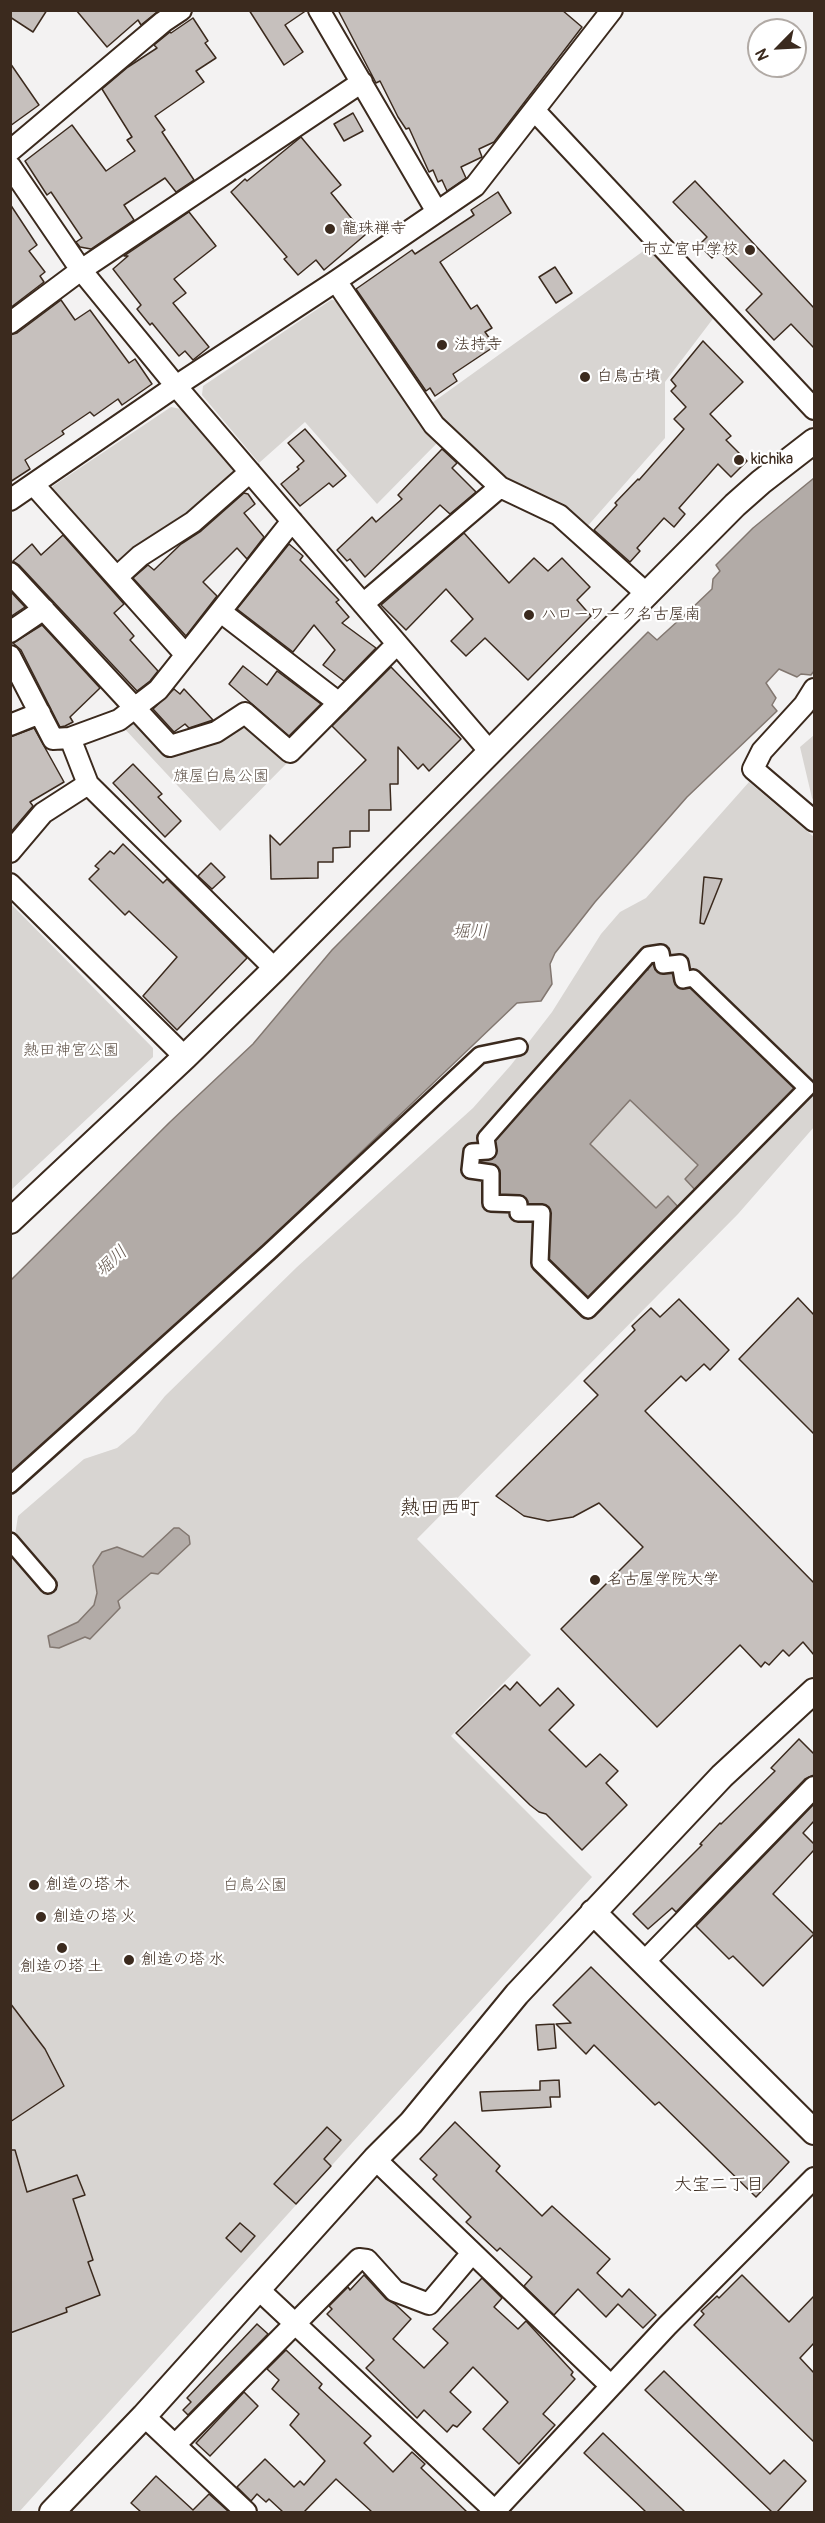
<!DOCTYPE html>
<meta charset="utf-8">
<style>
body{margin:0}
#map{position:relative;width:825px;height:2523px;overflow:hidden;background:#f3f2f2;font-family:Pangolin,sans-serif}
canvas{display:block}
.frame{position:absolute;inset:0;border:12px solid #3b2a1e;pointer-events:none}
.north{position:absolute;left:747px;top:18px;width:60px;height:60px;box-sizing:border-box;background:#fff;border:2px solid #b1aaa5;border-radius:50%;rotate:246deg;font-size:16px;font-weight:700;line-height:24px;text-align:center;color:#3b2a1e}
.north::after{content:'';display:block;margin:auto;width:21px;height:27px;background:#3b2a1e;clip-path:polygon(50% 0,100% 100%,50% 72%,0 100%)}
</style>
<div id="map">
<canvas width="825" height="2523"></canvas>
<div class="frame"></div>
<div class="north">N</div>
</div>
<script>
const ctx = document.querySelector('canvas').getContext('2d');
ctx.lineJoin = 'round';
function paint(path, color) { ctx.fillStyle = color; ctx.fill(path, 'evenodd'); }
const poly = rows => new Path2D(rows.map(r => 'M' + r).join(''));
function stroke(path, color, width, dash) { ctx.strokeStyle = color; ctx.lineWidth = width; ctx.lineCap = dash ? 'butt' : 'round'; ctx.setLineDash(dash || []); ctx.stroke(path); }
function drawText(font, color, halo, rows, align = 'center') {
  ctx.font = font + ' Pangolin,"Klee One",sans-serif'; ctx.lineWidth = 4.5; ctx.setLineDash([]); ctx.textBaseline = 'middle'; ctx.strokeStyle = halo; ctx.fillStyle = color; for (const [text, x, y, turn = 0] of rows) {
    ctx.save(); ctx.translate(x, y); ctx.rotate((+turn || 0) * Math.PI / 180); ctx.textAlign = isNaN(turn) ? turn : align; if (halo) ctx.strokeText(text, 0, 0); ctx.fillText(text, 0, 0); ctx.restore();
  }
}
paint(poly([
 [649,247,715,316,665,382,665,438,585,529,504,483,439,421,429,405],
 [331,300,341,301,440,440,377,504,305,422,259,463,202,395,203,386],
 [171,407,181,409,233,470,232,480,121,564,112,564,51,494,53,486],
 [138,722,167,753,240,724,247,724,289,761,220,831,122,726],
 [814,735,814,801,812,798,800,747],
 [749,782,814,837,814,1127,738,1214,417,1539,531,1655,451,1736,592,1877,19,2512,10,2512,10,1539,15,1535,18,1516,84,1459,117,1448,135,1433,165,1396,297,1267,473,1108,511,1065,552,1012,601,934,620,912,646,898],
 [11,904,153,1048,153,1057,11,1190]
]), '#d8d5d2');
const water = poly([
 [814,478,814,671,811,675,801,674,797,677,779,669,766,683,776,698,772,705,777,711,687,797,595,902,555,953,550,964,552,984,541,1001,517,1003,200,1306,11,1477,10,1281,170,1122,253,1044,332,950,648,632,657,640,690,610,712,589,713,579,720,571,716,565,753,528,814,478],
 [650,959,675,968,800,1090,698,1193,685,1179,698,1165,630,1100,590,1144,656,1208,668,1196,681,1210,588,1305,545,1262,546,1210,494,1199,494,1171,475,1167,475,1155,639,971,648,970,650,959],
 [174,1528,179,1528,189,1536,190,1544,158,1574,151,1573,118,1601,120,1608,90,1639,85,1637,59,1648,50,1647,48,1636,78,1622,94,1605,97,1593,93,1566,102,1552,117,1547,143,1557,174,1528]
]);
paint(water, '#b2aba7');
stroke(water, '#827770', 1.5);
const building = poly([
 [10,10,47,10,33,32,10,17,10,10],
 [76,10,156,10,157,12,141,25,138,20,107,47,76,10],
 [249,10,307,10,285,25,303,52,284,65,249,10],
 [338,10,562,10,582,27,494,142,479,149,482,157,461,167,466,178,447,191,442,180,438,182,433,170,429,172,409,128,406,129,398,117,380,81,376,83,338,10],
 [193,18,208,41,205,43,216,58,196,71,204,82,155,116,165,130,162,132,194,180,176,192,165,178,124,205,134,220,91,249,80,247,76,242,82,238,51,192,47,195,25,161,72,125,106,171,135,151,127,140,132,137,102,89,128,67,157,48,154,45,170,32,171,33,193,18],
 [10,63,39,105,10,126,10,63],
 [353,113,363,131,344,141,334,124,353,113],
 [301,137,341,185,331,193,365,235,324,270,316,260,298,275,284,259,287,257,231,192,245,179,247,181,301,137],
 [695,181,814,308,814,348,791,324,774,340,746,310,762,294,720,251,712,258,699,245,707,237,673,202,695,181],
 [498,192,511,213,440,262,471,309,477,305,492,328,485,332,495,346,453,374,457,381,435,396,430,388,426,391,356,289,412,250,415,254,474,215,471,210,498,192],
 [10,204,37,245,29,251,45,272,40,276,44,282,10,308,10,204],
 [189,212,216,246,174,279,186,293,173,303,209,347,193,360,185,351,179,356,152,323,150,325,137,309,141,305,113,269,128,256,124,256,189,212],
 [555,267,572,293,556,303,539,277,555,267],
 [61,300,75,320,90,310,129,363,135,359,152,384,122,405,118,399,94,416,90,412,62,431,64,434,25,460,30,469,10,482,10,335,17,333,61,300],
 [703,341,743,382,710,414,731,436,726,440,747,461,731,477,718,464,679,508,685,514,674,527,664,518,637,548,640,551,630,562,594,530,617,505,615,503,638,479,639,480,684,429,674,419,686,407,671,391,676,386,671,380,703,341],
 [305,429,346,476,333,487,329,483,300,506,281,484,299,469,297,467,304,461,288,443,305,429],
 [442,449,457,463,452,468,476,492,450,514,440,505,365,577,350,559,347,561,337,550,372,517,376,522,402,499,398,495,442,449],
 [244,493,248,494,255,504,244,513,264,537,247,559,237,548,203,582,217,596,186,636,133,578,148,565,154,570,181,544,201,531,244,493],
 [464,533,509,583,534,558,548,571,562,558,590,587,577,600,591,616,528,680,485,638,466,656,451,641,473,619,446,589,406,630,381,605,464,533],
 [63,535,124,604,114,613,134,636,130,640,158,671,150,681,137,691,19,565,13,561,32,544,41,555,63,535],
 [289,544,303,556,300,560,339,600,336,602,349,617,342,623,376,648,344,681,323,665,335,650,314,625,293,652,237,609,289,544],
 [10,591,25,607,10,617,10,591],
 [42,625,100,688,70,717,73,722,65,726,60,727,21,650,13,643,42,625],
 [243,666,267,685,277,671,321,704,289,736,229,684,243,666],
 [391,667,461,739,429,771,423,764,418,769,398,747,398,784,390,784,391,810,369,810,369,831,350,831,350,847,333,848,333,862,318,862,318,878,271,879,270,835,280,845,366,760,332,726,391,667],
 [174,689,180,694,184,689,213,720,189,728,185,724,174,732,153,709,174,689],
 [34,728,64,782,30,802,33,806,10,833,10,737,34,728],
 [133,764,162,794,158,797,181,821,165,837,113,783,133,764],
 [123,844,163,883,167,879,247,958,177,1030,143,996,177,957,129,911,125,915,89,879,99,869,95,866,110,851,114,854,123,844],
 [211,863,225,877,212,889,198,876,211,863],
 [704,877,722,879,704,924,700,923,704,877],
 [798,1298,814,1315,814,1434,739,1359,798,1298],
 [679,1299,729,1350,710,1370,704,1364,686,1381,681,1376,645,1411,814,1583,814,1655,803,1642,789,1656,783,1650,769,1665,765,1662,761,1667,740,1645,657,1727,561,1629,643,1547,599,1503,573,1517,548,1521,524,1516,496,1496,598,1395,584,1381,635,1330,632,1326,651,1308,660,1317,679,1299],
 [517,1682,540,1706,558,1688,574,1705,549,1730,586,1767,600,1754,618,1771,606,1783,627,1805,582,1850,546,1814,539,1812,530,1805,456,1733,505,1685,510,1690,517,1682],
 [799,1739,814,1754,814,1775,805,1779,676,1912,672,1908,648,1929,633,1914,702,1845,700,1844,720,1823,721,1824,775,1771,771,1768,799,1739],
 [814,1804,814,1821,803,1833,814,1844,814,1850,773,1894,814,1934,763,1986,733,1956,729,1959,696,1926,814,1804],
 [591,1967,789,2162,756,2197,659,2102,655,2105,594,2045,586,2054,556,2024,571,2023,553,2005,591,1967],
 [10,2003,45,2049,64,2086,10,2122,10,2003],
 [554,2024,556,2048,538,2050,536,2025,554,2024],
 [559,2080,560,2097,550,2097,551,2107,482,2111,480,2092,540,2090,540,2081,559,2080],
 [455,2122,500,2166,496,2171,542,2216,552,2206,610,2259,597,2273,622,2297,629,2289,656,2315,643,2328,618,2304,606,2317,578,2289,554,2315,524,2286,532,2277,500,2248,497,2251,466,2222,471,2217,433,2179,437,2175,420,2159,455,2122],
 [327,2127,341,2140,324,2159,331,2166,296,2204,274,2184,327,2127],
 [10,2150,15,2150,27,2192,77,2175,85,2195,73,2199,93,2260,88,2262,100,2295,66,2308,67,2312,10,2333,10,2150],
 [240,2223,255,2236,241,2252,226,2238,240,2223],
 [364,2275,386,2299,395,2304,411,2319,393,2339,424,2368,448,2343,433,2329,482,2278,502,2298,494,2307,518,2329,526,2321,573,2372,571,2375,575,2379,543,2414,555,2425,519,2464,483,2429,508,2402,473,2367,450,2392,471,2412,457,2427,453,2425,447,2432,424,2410,417,2418,366,2368,374,2360,327,2314,332,2309,329,2306,348,2287,350,2290,364,2275],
 [742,2275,789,2322,814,2296,814,2343,800,2358,814,2373,814,2442,694,2325,704,2314,701,2311,717,2296,719,2298,742,2275],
 [257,2324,268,2334,188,2415,183,2410,191,2402,187,2398,257,2324],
 [286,2350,322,2384,319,2388,371,2436,364,2443,393,2472,412,2452,425,2464,421,2468,467,2512,372,2512,336,2479,304,2512,283,2512,269,2499,266,2502,257,2494,251,2501,237,2487,265,2459,294,2487,300,2481,304,2485,325,2461,290,2425,299,2414,272,2389,279,2380,267,2369,286,2350],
 [664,2371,770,2474,784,2460,806,2481,777,2512,772,2512,645,2390,664,2371],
 [244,2392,258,2406,210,2456,196,2443,244,2392],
 [603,2433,685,2512,646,2512,584,2453,603,2433],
 [156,2476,193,2510,209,2494,229,2512,141,2512,131,2503,156,2476]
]);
paint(building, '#c6c0bd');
stroke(building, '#3b2a1e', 1.5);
const pedestrian = poly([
 [661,953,663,965,680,963,683,980,693,978,807,1088,588,1310,540,1263,542,1213,518,1213,519,1204,491,1203,491,1173,470,1170,472,1152,488,1151,486,1138,523,1096,648,955,661,953],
 [10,1485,269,1252,480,1055,519,1047],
 [10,1541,48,1585]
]);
const minor = poly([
 [319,10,437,212],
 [534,110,814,409],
 [10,151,163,22,181,10],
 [10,166,81,270,176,386,491,753],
 [336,281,434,425,500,487,559,515,648,595],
 [10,323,81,270,362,82],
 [34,485,185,654],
 [10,500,176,386,336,281,475,186,612,10],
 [10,573,170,746,216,732,245,713,290,752,397,644],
 [117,577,140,556,193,522,250,472],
 [363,604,500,487],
 [221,612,339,703],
 [10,632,44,609],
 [10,656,53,739,70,738],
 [814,689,804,705,762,751,753,769,814,821],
 [10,725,40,713],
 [10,852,43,813,88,784],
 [10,884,185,1057],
 [275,969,88,784,70,738,119,720,158,690,292,521],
 [643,1963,814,1787],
 [375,2159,611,2386],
 [257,2288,496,2512],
 [144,2416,246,2512],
 [175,2445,359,2259,367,2260,395,2291,429,2304,472,2253],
 [494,2512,667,2326,814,2178]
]);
const tertiary = poly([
 [10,1221,185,1057,275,969,735,505,761,482,814,441],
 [593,1912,814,2132],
 [52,2512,144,2416,375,2159,411,2123,517,1994,722,1776,814,1691]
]);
stroke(pedestrian, '#3b2a1e', 20);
stroke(minor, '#3b2a1e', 24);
stroke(tertiary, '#3b2a1e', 28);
stroke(pedestrian, '#fff', 15);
stroke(minor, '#fff', 20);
stroke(tertiary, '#fff', 24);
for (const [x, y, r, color] of [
 [330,229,6,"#3b2a1e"],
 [750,250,6,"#3b2a1e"],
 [442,345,6,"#3b2a1e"],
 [585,377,6,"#3b2a1e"],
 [739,460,6,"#3b2a1e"],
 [529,615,6,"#3b2a1e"],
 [595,1580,6,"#3b2a1e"],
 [34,1885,6,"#3b2a1e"],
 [41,1917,6,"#3b2a1e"],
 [62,1948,6,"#3b2a1e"],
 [129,1960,6,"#3b2a1e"]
]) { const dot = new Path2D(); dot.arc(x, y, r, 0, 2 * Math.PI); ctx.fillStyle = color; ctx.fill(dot); stroke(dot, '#fff', 2); }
drawText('16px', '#3b2a1e', '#fff', [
 ["龍珠禅寺",342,229],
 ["市立宮中学校",738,250,"right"],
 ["法持寺",454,345],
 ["白鳥古墳",597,377],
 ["kichika",751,460],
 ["ハローワーク名古屋南",541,615],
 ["名古屋学院大学",607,1580],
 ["創造の塔 木",46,1885],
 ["創造の塔 火",53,1917],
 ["創造の塔 水",141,1960],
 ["創造の塔 土",62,1967,"center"]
], 'left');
drawText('16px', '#62554b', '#fff', [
 ["旗屋白鳥公園",221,777],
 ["熱田神宮公園",71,1051],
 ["白鳥公園",255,1886]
]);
drawText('italic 18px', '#65574e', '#fff', [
 ["堀川",470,932],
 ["堀川",112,1262,-43]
]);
drawText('18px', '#3b2a1e', '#fff', [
 ["大宝二丁目",719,2185]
]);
drawText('20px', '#3b2a1e', '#fff', [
 ["熱田西町",440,1509]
]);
</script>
